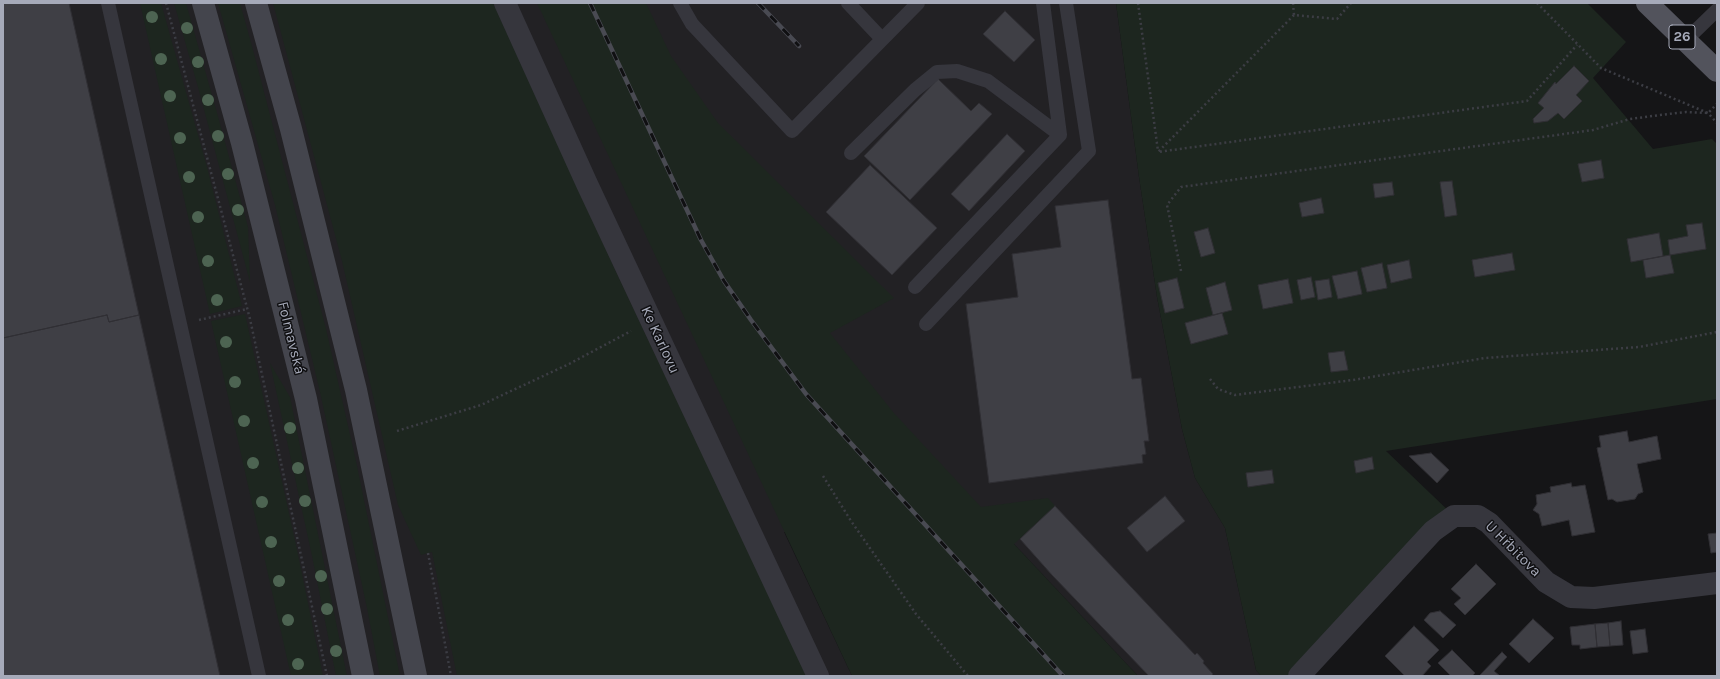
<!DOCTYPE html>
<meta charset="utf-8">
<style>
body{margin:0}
#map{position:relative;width:1720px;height:679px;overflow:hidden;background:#151517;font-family:Karla,sans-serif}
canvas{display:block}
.frame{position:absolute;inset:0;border:4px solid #a6aab9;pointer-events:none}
</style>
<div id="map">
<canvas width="1720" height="679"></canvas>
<div class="frame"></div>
</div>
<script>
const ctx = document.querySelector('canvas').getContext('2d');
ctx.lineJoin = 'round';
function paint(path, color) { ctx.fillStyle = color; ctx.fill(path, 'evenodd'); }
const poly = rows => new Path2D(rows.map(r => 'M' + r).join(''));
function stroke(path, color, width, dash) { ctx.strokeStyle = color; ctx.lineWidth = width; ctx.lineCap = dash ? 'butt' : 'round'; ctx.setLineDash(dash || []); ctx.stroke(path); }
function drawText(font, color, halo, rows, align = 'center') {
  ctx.font = font + ' Karla,sans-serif'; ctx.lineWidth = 3; ctx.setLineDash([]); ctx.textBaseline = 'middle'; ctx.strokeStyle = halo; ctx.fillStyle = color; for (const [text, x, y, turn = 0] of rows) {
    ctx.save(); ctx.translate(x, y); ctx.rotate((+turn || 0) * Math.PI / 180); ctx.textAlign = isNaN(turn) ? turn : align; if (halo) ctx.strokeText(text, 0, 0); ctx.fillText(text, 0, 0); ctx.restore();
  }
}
paint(poly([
 [3,3,1116,3,1139,177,1157,297,1182,429,1195,478,1225,528,1256,670,1261,676,1138,676,1014,544,784,532,852,676,3,676]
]), '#222124');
paint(poly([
 [140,3,161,3,207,167,242,306,210,314],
 [174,3,186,3,219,120,248,227,250,282,198,87],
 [218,3,240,3,253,50,326,329,356,461,400,676,380,676,367,608,320,392,275,205],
 [273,3,493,3,618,276,807,676,457,676,432,552,421,555,398,505,342,261],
 [537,3,646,3,671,56,718,123,894,298,830,333,893,412,981,507,1048,498,1055,506,1014,544,1138,676,852,676],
 [1116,3,1587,3,1626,42,1593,78,1653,149,1712,139,1717,144,1717,399,1386,451,1454,516,1299,676,1261,676,1256,670,1225,528,1195,478,1182,429,1157,297,1139,177],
 [245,314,296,545,323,676,291,676,211,321],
 [270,363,290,397,347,676,336,676,312,556]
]), '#1d261f');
const building = poly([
 [3,3,69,3,139,315,109,322,107,315,3,338,3,3],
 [1005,11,1035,40,1014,62,983,34,1005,11],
 [1574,66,1589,81,1576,95,1582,101,1564,119,1558,113,1548,121,1534,123,1533,119,1544,108,1538,103,1555,82,1556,84,1574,66],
 [938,79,971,111,979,103,992,114,910,200,864,156,938,79],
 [1007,134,1025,151,969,211,951,194,1007,134],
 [1601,160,1604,178,1582,182,1578,164,1601,160],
 [870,165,937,228,892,275,826,212,870,165],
 [1452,181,1457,215,1445,217,1440,182,1452,181],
 [1392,182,1394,195,1375,198,1373,184,1392,182],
 [1321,198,1324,213,1302,217,1299,203,1321,198],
 [1108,200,1132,379,1141,378,1149,441,1144,441,1146,454,1142,455,1143,463,989,483,966,304,1018,297,1012,254,1061,247,1055,206,1108,200],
 [1702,223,1706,249,1670,255,1668,240,1688,236,1686,225,1702,223],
 [1208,228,1215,253,1201,257,1194,232,1208,228],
 [1659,233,1663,256,1631,262,1627,239,1659,233],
 [1512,253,1515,270,1475,277,1472,260,1512,253],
 [1670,255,1674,273,1646,278,1643,260,1670,255],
 [1409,260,1412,278,1391,283,1387,265,1409,260],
 [1382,263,1387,288,1367,292,1361,268,1382,263],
 [1357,271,1362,294,1338,299,1332,276,1357,271],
 [1311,277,1315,297,1301,300,1297,280,1311,277],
 [1177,278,1184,308,1165,313,1158,283,1177,278],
 [1288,279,1293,303,1263,309,1258,285,1288,279],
 [1329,279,1332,297,1318,300,1315,281,1329,279],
 [1225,282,1232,310,1213,315,1206,288,1225,282],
 [1222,313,1228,334,1191,344,1185,323,1222,313],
 [107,315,109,322,139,315,220,676,3,676,3,338,107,315],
 [1344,351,1348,370,1331,372,1328,353,1344,351],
 [1627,431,1629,442,1657,436,1661,459,1637,464,1643,492,1638,494,1635,499,1617,502,1612,499,1608,500,1597,448,1601,447,1599,436,1627,431],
 [1431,453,1449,470,1437,483,1409,456,1431,453],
 [1372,457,1374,469,1356,473,1354,461,1372,457],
 [1272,470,1274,483,1248,487,1246,473,1272,470],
 [1571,483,1572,487,1585,485,1595,532,1572,536,1569,520,1542,526,1539,514,1533,510,1537,504,1536,495,1551,492,1550,487,1571,483],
 [1165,496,1185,521,1147,552,1127,528,1165,496],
 [1055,506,1195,655,1197,653,1204,661,1203,663,1213,674,1211,676,1149,676,1052,575,1020,539,1055,506],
 [1717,533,1717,552,1711,553,1708,534,1717,533],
 [1476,564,1496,584,1465,615,1454,604,1461,598,1451,589,1476,564],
 [1440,611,1456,625,1443,638,1424,620,1430,613,1440,611],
 [1533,619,1554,638,1529,663,1509,644,1533,619],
 [1621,621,1623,645,1610,646,1608,623,1621,621],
 [1608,623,1610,646,1597,647,1595,624,1608,623],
 [1595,624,1597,647,1580,649,1580,645,1572,645,1570,627,1595,624],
 [1414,626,1439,650,1427,662,1431,666,1422,676,1405,676,1385,656,1414,626],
 [1645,629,1648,652,1633,654,1630,631,1645,629],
 [1452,650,1475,673,1472,676,1451,676,1438,663,1452,650],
 [1502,652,1507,657,1494,671,1500,676,1482,676,1480,675,1502,652]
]);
paint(building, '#3f3f45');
stroke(building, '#302f34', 1);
stroke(poly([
 [166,3,250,319,327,676],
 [1138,3,1158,151],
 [1293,3,1294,15,1337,19,1351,3],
 [1537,3,1601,68,1708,113,1717,123],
 [1294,15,1158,152,1527,101,1577,45],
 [1181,271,1167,205,1181,187,1593,130,1630,119,1660,115,1686,112,1708,113,1717,104],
 [199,320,247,309],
 [1210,379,1218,389,1235,395,1353,380,1485,358,1639,347,1717,332],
 [397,431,481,405,569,364,631,331],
 [823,476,851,521,916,614,968,676],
 [428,553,451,676]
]), '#3c3d44', 2.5, [2, 3]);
stroke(poly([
 [108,3,259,676],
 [680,3,692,24,792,131,918,3],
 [848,3,882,39],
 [1685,41,1717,10],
 [851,153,915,90,937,72,957,71,988,81,1060,135],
 [915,287,1060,135,1043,3],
 [926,324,1089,151,1066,3]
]), '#36363d', 14);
stroke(poly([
 [505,3,587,184,818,676],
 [1299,676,1433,531,1454,516,1478,516,1489,523,1546,582,1571,597,1594,598,1717,583]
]), '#36363d', 22);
stroke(poly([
 [203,3,242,143,306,399,363,676],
 [256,3,291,129,356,390,416,676]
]), '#44454d', 22);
stroke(poly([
 [1647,3,1717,71]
]), '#52535c', 22);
const rail = poly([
 [590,3,701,240,724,281,751,320,806,394,1063,676],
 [758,3,799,46]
]);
stroke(rail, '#494a52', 4.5);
stroke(rail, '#101012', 3, [9]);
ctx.fillStyle = '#4d6452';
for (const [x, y] of [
 [152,17],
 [187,28],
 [161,59],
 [198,62],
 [170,96],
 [208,100],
 [218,136],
 [180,138],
 [228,174],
 [189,177],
 [238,210],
 [198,217],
 [208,261],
 [217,300],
 [226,342],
 [235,382],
 [244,421],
 [290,428],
 [253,463],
 [298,468],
 [305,501],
 [262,502],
 [271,542],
 [321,576],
 [279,581],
 [327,609],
 [288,620],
 [336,651],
 [298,664]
]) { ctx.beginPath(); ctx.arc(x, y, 6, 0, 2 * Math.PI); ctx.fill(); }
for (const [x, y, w] of [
 [1682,37,26]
]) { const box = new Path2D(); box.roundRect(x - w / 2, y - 12, w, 24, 3); ctx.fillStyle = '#101012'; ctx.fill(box); stroke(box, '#a6aab9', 1); }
drawText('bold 14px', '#a6aab9', null, [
 ["26",1682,37]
]);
drawText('15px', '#a6aab9', '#101012', [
 ["Folmavská",291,338,76],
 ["Ke Karlovu",660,340,65],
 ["U Hřbitova",1513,549,45]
]);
</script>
